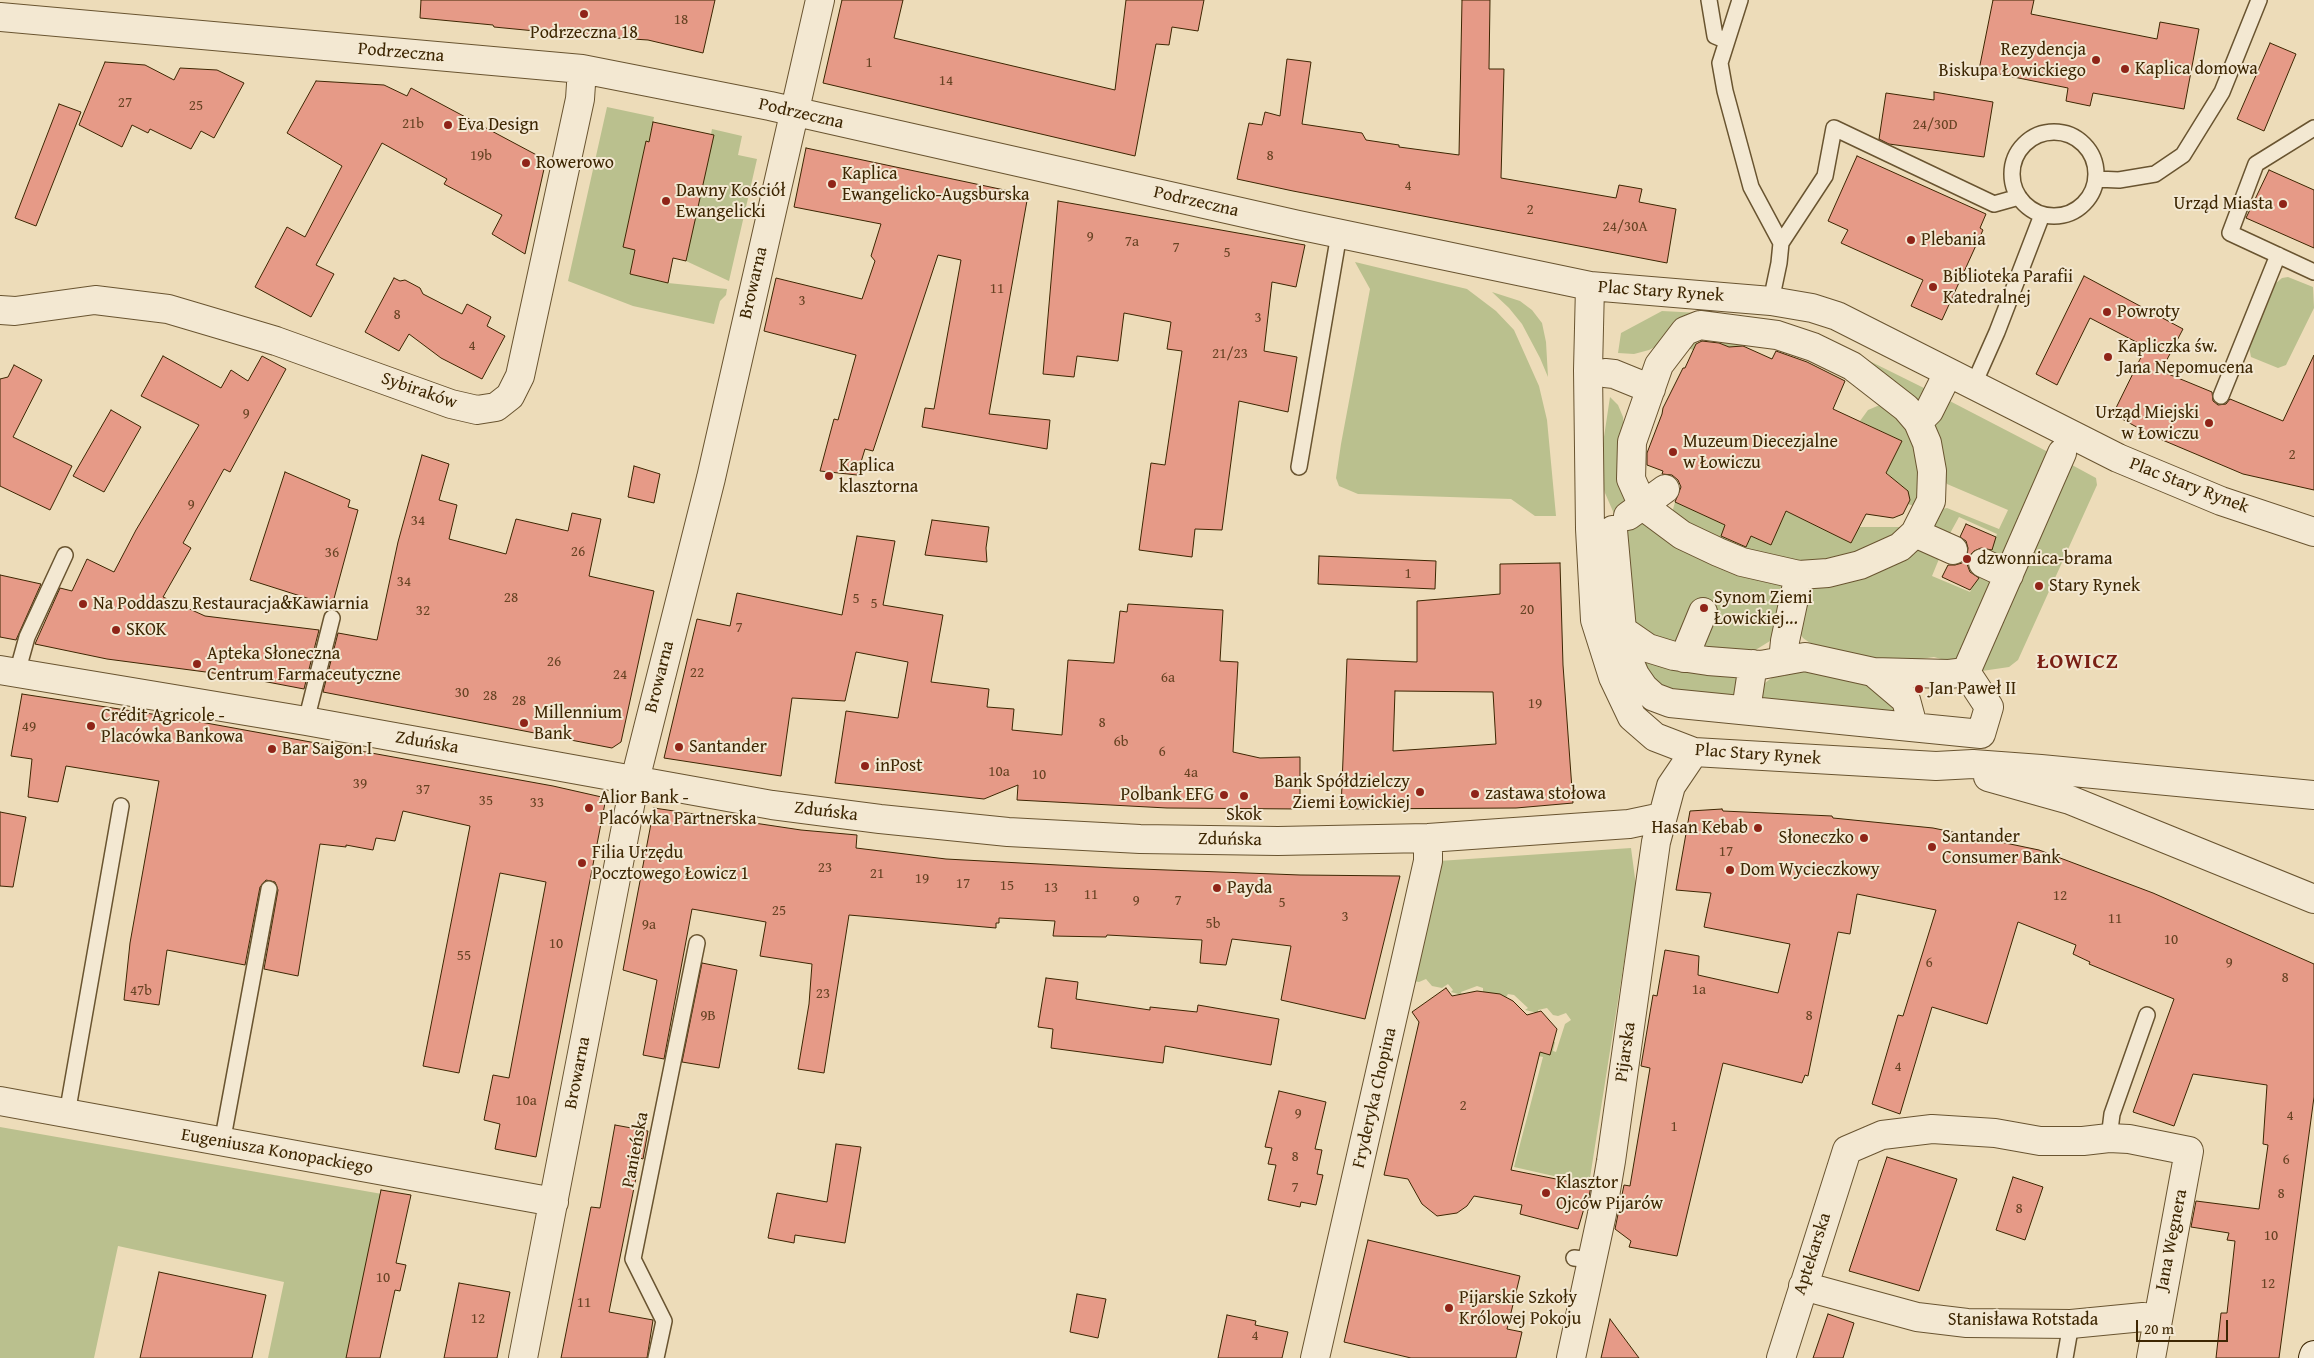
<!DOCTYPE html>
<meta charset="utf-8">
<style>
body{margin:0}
#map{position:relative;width:2314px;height:1358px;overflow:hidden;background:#eddcb9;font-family:"Gentium Book Plus",serif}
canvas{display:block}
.scale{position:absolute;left:2136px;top:1320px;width:92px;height:22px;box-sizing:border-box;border:2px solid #3d2602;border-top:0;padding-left:6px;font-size:15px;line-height:18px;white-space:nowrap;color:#3d2602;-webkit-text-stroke:4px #f3e8d2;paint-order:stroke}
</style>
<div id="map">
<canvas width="2314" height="1358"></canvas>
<div class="scale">20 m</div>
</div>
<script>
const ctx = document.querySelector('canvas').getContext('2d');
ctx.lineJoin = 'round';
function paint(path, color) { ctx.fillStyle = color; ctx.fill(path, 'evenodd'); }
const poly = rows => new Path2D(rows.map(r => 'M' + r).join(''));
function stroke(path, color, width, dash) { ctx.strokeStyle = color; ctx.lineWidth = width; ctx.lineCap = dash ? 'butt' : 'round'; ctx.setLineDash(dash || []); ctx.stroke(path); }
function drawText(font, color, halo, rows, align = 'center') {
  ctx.font = font + ' "Gentium Book Plus",serif'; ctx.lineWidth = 4; ctx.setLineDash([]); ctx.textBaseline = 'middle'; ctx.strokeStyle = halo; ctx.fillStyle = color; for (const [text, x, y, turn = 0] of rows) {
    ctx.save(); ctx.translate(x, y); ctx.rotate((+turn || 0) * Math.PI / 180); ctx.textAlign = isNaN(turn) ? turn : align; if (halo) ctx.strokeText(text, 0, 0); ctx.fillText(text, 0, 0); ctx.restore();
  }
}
paint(poly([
 [607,107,654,117,649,142,646,142,623,247,635,250,630,274,668,283,727,289,726,295,720,301,714,324,633,306,568,281],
 [712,129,742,136,738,155,757,159,729,281,686,261,709,155,707,154],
 [1355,262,1467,289,1496,311,1514,330,1539,386,1547,420,1556,516,1535,516,1511,499,1358,494,1339,486,1336,478,1341,444,1370,289],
 [2288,277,2313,287,2314,308,2286,365,2278,368,2251,357,2249,347,2276,283,2282,278],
 [1492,292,1520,301,1532,310,1542,323,1546,342,1548,377,1540,358,1522,324,1509,308],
 [1662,311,1719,314,1649,350,1634,354,1618,353,1621,333],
 [1697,332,1745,337,1742,346,1729,347,1703,336,1698,339,1693,350,1685,347,1684,343,1687,339],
 [1815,334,1934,393,1919,407],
 [1610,397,1618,405,1623,417,1632,503,1615,516,1605,493,1599,470],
 [1942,397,2050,453,1955,663,1934,657,1886,664,1813,645,1803,638,1796,627,1810,585,1916,547,1939,559,1932,576,1970,592,1997,534,1959,517,1948,537,1935,529,1934,524,1942,509,1947,508,1999,529,2008,510,1947,484,1941,476,1930,434],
 [1882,404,1906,418,1927,485,1914,506,1908,504,1909,496,1886,472,1902,441,1860,421,1868,410],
 [2072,465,2096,478,2097,485,2018,660,2009,667,1982,671,1979,665,2067,468],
 [1675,502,1725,525,1721,536,1746,547,1751,536,1771,545,1786,511,1851,543,1859,527,1909,527,1906,535,1821,566,1734,551,1672,513],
 [1636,517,1786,581,1779,625,1770,641,1749,654,1680,648,1654,641,1636,624,1631,605,1621,530],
 [1645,656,1732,673,1737,679,1740,705,1665,697,1635,665],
 [1794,668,1877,687,1901,713,1753,706,1765,683,1774,676],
 [1631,848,1636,886,1589,1184,1514,1167,1543,1057,1533,1055,1537,1038,1555,1042,1553,1051,1556,1052,1565,1024,1571,1020,1566,1013,1558,1016,1553,1015,1547,1008,1538,1010,1538,1013,1525,1010,1528,1008,1514,995,1508,994,1505,999,1483,994,1483,988,1477,986,1461,992,1462,995,1451,992,1453,990,1448,984,1442,988,1432,986,1426,979,1419,982,1408,980,1439,861],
 [0,1127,382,1194,347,1358,268,1358,284,1282,118,1246,94,1358,0,1358]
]), '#bac08e');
const building = poly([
 [421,0,715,0,703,53,648,40,556,34,556,33,494,27,493,25,420,18,421,0],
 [842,0,903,0,894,38,1115,90,1126,0,1204,0,1198,31,1172,27,1169,45,1156,44,1135,156,823,83,842,0],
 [1462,0,1490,0,1489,69,1504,69,1501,178,1616,198,1619,185,1642,189,1639,202,1676,209,1667,263,1293,191,1237,179,1249,123,1262,125,1265,112,1280,116,1287,59,1311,62,1302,124,1362,133,1366,140,1399,145,1399,147,1459,155,1462,0],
 [1993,0,2034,0,2031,14,2157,39,2160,22,2199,29,2184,109,2093,93,2090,106,2066,101,2068,88,1979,70,1993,0],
 [2270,43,2296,54,2264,131,2237,119,2270,43],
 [105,62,145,65,174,80,180,68,217,70,244,83,214,138,201,131,191,149,150,129,148,133,132,125,122,147,79,125,105,62],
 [316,81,384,85,407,96,411,88,546,160,525,254,492,234,502,215,444,184,447,179,382,143,316,265,334,274,311,317,255,287,287,227,305,237,342,166,287,133,316,81],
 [1934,92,1993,102,1984,157,1889,144,1879,139,1886,93,1934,100,1934,92],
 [59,104,81,112,36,226,15,218,59,104],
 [653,122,714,135,686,261,673,258,668,283,630,274,635,250,623,247,646,141,649,142,653,122],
 [806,148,1028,195,989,414,1050,420,1047,449,922,427,925,408,934,409,961,260,938,255,873,451,865,449,857,475,820,471,834,419,838,420,856,355,764,331,776,278,862,299,875,261,871,256,881,224,794,207,806,148],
 [1857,156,1986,214,1980,228,1983,230,1942,320,1911,306,1923,280,1841,243,1848,230,1828,221,1857,156],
 [2269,170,2314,190,2314,248,2246,218,2269,170],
 [1058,201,1305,245,1296,287,1272,282,1264,351,1297,357,1288,412,1239,401,1222,530,1195,529,1192,557,1139,550,1151,463,1165,465,1182,351,1167,349,1171,322,1124,313,1118,361,1077,356,1074,377,1043,374,1058,201],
 [2084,276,2183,329,2161,371,2212,392,2213,401,2218,405,2226,404,2230,399,2283,421,2314,355,2314,490,2243,474,2153,436,2113,414,2146,347,2090,318,2057,385,2036,374,2084,276],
 [394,278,400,281,405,280,420,288,423,294,462,314,467,304,491,317,487,326,505,336,482,379,441,358,409,334,399,351,365,332,394,278],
 [1702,341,1719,343,1729,347,1743,346,1772,359,1776,351,1807,362,1845,381,1833,409,1902,441,1886,473,1908,491,1910,500,1903,514,1893,518,1866,514,1851,543,1786,511,1771,545,1751,536,1746,547,1721,536,1725,525,1675,502,1681,487,1678,480,1672,475,1662,474,1663,471,1647,465,1647,453,1662,414,1663,408,1683,368,1685,368,1696,344,1702,341],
 [163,356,221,388,231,370,248,381,262,356,286,369,230,472,224,469,183,543,191,548,163,597,205,616,319,630,304,689,236,676,107,659,35,644,60,588,72,591,87,559,114,572,136,530,199,425,141,396,163,356],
 [14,365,42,380,13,437,72,466,50,510,0,486,0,379,8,377,14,365],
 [111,410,141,427,104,492,73,476,111,410],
 [422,455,449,464,439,500,457,505,449,539,506,554,516,519,568,531,572,513,601,519,589,576,654,591,621,742,612,748,323,692,338,633,377,640,398,542,422,455],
 [634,466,660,474,654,503,628,497,634,466],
 [285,472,350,500,348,507,358,510,332,606,250,580,285,472],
 [932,520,989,527,986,548,987,562,925,555,932,520],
 [1966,524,1996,537,1992,550,1981,548,1974,551,1969,556,1967,564,1970,572,1979,578,1970,590,1942,577,1948,565,1955,565,1962,563,1967,557,1968,548,1966,541,1960,537,1966,524],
 [857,536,895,541,883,605,943,615,931,682,989,689,987,707,1014,709,1012,730,1062,735,1068,660,1114,663,1120,611,1127,612,1128,604,1223,610,1220,661,1238,662,1233,752,1260,758,1300,757,1300,809,1167,808,1017,800,1018,785,984,799,835,783,846,711,898,718,908,662,856,652,845,701,792,698,781,776,664,758,697,619,730,626,737,593,842,615,857,536],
 [1319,556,1436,561,1435,589,1318,584,1319,556],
 [1560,563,1563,665,1573,803,1516,808,1341,809,1347,659,1417,662,1417,601,1500,594,1500,564,1560,563],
 [1395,691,1493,692,1496,744,1393,751,1395,691],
 [0,575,41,584,16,640,0,637,0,575],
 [22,694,184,719,553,786,606,798,536,1157,495,1149,500,1124,484,1120,493,1075,509,1078,546,882,500,873,459,1073,423,1066,470,826,403,811,395,841,376,838,373,850,346,845,346,847,320,844,298,976,264,969,278,890,275,882,266,880,260,887,245,965,167,950,159,1005,124,1000,130,943,159,781,66,766,58,802,28,797,32,759,11,756,22,694],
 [654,808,801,830,857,835,856,848,946,859,1114,868,1300,875,1400,876,1365,1019,1281,1000,1291,946,1232,939,1226,965,1200,963,1202,940,1107,935,1106,937,1053,936,1055,921,999,918,999,923,996,923,996,928,849,915,824,1073,798,1069,809,1004,812,964,760,956,766,922,692,909,664,1059,643,1055,657,980,623,970,654,808],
 [1722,809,1723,811,1832,816,1833,818,1933,828,2039,850,2153,893,2314,964,2314,1097,2279,1358,2216,1358,2221,1313,2227,1313,2235,1241,2227,1240,2229,1233,2191,1227,2196,1201,2259,1209,2268,1145,2263,1144,2267,1085,2193,1074,2174,1126,2133,1112,2174,999,2089,964,2090,962,2073,954,2076,945,2018,922,1987,1024,1932,1007,1900,1114,1872,1104,1898,1015,1903,1016,1936,910,1857,894,1850,934,1838,932,1808,1076,1805,1075,1802,1083,1723,1063,1677,1256,1629,1247,1631,1241,1615,1229,1624,1185,1630,1186,1650,1068,1641,1066,1653,995,1657,996,1665,950,1699,956,1698,975,1778,993,1790,944,1704,927,1711,893,1676,890,1690,811,1722,809],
 [0,812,26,817,13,887,0,886,0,812],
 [702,963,737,970,719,1068,682,1062,702,963],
 [1046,978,1078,982,1076,999,1150,1010,1150,1007,1197,1012,1198,1005,1279,1019,1271,1065,1165,1046,1163,1063,1051,1048,1053,1029,1038,1027,1046,978],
 [1446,988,1452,996,1477,991,1500,994,1513,1001,1527,1015,1541,1011,1557,1029,1550,1055,1540,1052,1511,1170,1591,1186,1587,1207,1585,1205,1578,1229,1520,1214,1522,1205,1474,1196,1467,1206,1457,1213,1437,1216,1422,1204,1408,1179,1384,1175,1419,1022,1412,1012,1446,988],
 [1279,1091,1326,1102,1315,1149,1322,1150,1317,1174,1323,1175,1316,1205,1301,1202,1300,1207,1268,1200,1276,1165,1268,1164,1272,1148,1265,1147,1279,1091],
 [615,1125,648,1131,643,1159,640,1158,609,1312,653,1320,647,1358,561,1358,591,1207,600,1208,615,1125],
 [836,1144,861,1147,845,1243,795,1235,794,1243,768,1238,777,1193,827,1202,836,1144],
 [1887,1157,1957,1179,1919,1291,1849,1271,1887,1157],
 [2013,1177,2043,1187,2025,1240,1996,1230,2013,1177],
 [381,1190,411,1195,396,1263,406,1265,400,1291,395,1290,380,1358,346,1358,381,1190],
 [1368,1240,1520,1276,1507,1329,1522,1332,1516,1358,1411,1358,1344,1342,1368,1240],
 [159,1272,266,1295,252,1358,140,1358,159,1272],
 [459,1283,510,1292,497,1358,444,1358,459,1283],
 [1077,1294,1106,1299,1098,1338,1070,1332,1077,1294],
 [1828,1314,1854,1323,1843,1358,1813,1358,1828,1314],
 [1227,1315,1256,1321,1255,1325,1288,1332,1282,1358,1218,1358,1227,1315],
 [1610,1319,1639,1358,1601,1358,1610,1319]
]);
paint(building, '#e69a87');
stroke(building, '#3d2602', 1);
const lane = poly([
 [1709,0,1715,36,1727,41],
 [1740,0,1720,63,1725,91,1751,187,1781,243],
 [2314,128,2256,164,2230,233,2314,272],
 '2012 174a42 42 0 1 1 84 0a42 42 0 1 1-84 0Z',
 [2096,179,2119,180,2155,174,2183,155,2222,92,2259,0],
 [1771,301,1779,263,1781,243,1825,176,1834,128,1994,204,2019,197],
 [1973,386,1997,332,2042,215],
 [2221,396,2278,255],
 [1299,467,1339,234],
 [17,673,27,637,65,555],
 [306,721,332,618],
 [67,1114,121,806],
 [2109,1138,2112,1114,2147,1015],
 [222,1143,269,889],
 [1574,1258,1591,1260],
 [656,1358,664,1321,633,1259,697,943],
 [2065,1358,2071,1324]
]);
const street = poly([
 [0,17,582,69,770,106,1298,225,1590,286,1771,301,1812,308,1837,316,2118,458,2221,501,2314,532],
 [1590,286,1588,370,1590,529,1595,620,1613,677,1632,717,1655,737,1694,752,1936,766,1973,764,2041,769,2314,795],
 [0,310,15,311,95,300,168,309,276,341,451,404,477,410,496,407,510,396,520,376,580,99,582,69],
 [1700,325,1777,335,1813,347,1852,366,1906,408,1918,422,1927,443,1932,471,1931,501,1915,533,1900,547,1860,565,1828,573,1799,575,1742,562,1718,552,1682,535,1643,506,1631,479,1632,442,1659,365,1685,331,1700,325],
 [1605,373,1614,374,1651,389],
 [1918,422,1929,411,1948,373],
 [1628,516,1665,489],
 [1613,530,1622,630,1648,648,1674,656,1708,661,1761,665,1805,657,1873,672,1949,674,1966,672,2062,453],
 [1915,533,1953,550],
 [1983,563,2009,575],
 [1622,630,1626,654,1635,675,1644,688,1654,697,1670,703,1981,734,1989,707,1966,672],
 [1684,658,1703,612],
 [1783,661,1785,641,1799,575],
 [0,670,306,721,772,805,880,819,1008,832,1140,839,1278,841,1428,838,1629,824,1662,817],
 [1873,672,1906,700,1913,726],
 [1746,710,1753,664],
 [1988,777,2070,800,2314,899],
 [0,1101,554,1202],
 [1803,1286,1917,1317,1967,1323,2071,1324,2143,1317,2158,1319],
 [523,1358,635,780,711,478,820,0],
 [1315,1358,1415,919,1428,861,1428,838],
 [1571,1358,1602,1214,1611,1161,1656,842,1671,786,1694,752],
 [1781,1358,1847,1150,1882,1135,1932,1129,1995,1133,2040,1141,2083,1141,2109,1138,2129,1139,2189,1151,2151,1358]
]);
const secondary = poly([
 [2313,1358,2314,1355]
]);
stroke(lane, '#695430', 18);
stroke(street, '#695430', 30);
stroke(secondary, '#3d2602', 30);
stroke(lane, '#f3e8d2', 15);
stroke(street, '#f3e8d2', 28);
stroke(secondary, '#f3e8d2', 28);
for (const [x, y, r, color] of [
 [584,14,5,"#8f2418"],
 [2096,60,5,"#8f2418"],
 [2125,69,5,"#8f2418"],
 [448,125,5,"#8f2418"],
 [526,163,5,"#8f2418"],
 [832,184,5,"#8f2418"],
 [666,201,5,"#8f2418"],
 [2283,204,5,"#8f2418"],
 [1911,240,5,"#8f2418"],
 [1933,287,5,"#8f2418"],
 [2107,312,5,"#8f2418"],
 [2108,357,5,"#8f2418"],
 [2209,423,5,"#8f2418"],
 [1673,452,5,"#8f2418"],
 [829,476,5,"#8f2418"],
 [1967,559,5,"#8f2418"],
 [2039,586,5,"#8f2418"],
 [83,604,5,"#8f2418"],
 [1704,608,5,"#8f2418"],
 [116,630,5,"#8f2418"],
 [197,664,5,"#8f2418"],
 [1919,689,5,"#8f2418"],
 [524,723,5,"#8f2418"],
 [91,726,5,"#8f2418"],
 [679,747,5,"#8f2418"],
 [272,749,5,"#8f2418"],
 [865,766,5,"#8f2418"],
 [1420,792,5,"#8f2418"],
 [1475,794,5,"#8f2418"],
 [1224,795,5,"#8f2418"],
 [1244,796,5,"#8f2418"],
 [589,808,5,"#8f2418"],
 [1758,828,5,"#8f2418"],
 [1864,838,5,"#8f2418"],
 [1932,847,5,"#8f2418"],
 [582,863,5,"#8f2418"],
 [1730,870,5,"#8f2418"],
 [1217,888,5,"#8f2418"],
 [1546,1193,5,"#8f2418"],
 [1449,1308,5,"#8f2418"]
]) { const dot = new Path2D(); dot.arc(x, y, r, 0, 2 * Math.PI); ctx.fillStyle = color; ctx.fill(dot); stroke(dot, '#f3e8d2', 2); }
drawText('15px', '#674323', null, [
 ["18",681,20],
 ["1",869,63],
 ["14",946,81],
 ["27",125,103],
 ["25",196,106],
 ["21b",413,124],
 ["24/30D",1935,125],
 ["19b",481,156],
 ["8",1270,156],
 ["4",1408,186],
 ["2",1530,210],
 ["24/30A",1625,227],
 ["9",1090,237],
 ["7a",1132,242],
 ["7",1176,248],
 ["5",1227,253],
 ["11",997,289],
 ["3",802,301],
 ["8",397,315],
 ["3",1258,318],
 ["4",472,346],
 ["21/23",1230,354],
 ["9",246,414],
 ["2",2292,455],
 ["9",191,505],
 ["34",418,521],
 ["26",578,552],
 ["36",332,553],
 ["1",1408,574],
 ["34",404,582],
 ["28",511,598],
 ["5",856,599],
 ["5",874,604],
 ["20",1527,610],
 ["32",423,611],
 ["7",739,628],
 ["26",554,662],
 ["22",697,673],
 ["24",620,675],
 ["6a",1168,678],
 ["30",462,693],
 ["28",490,696],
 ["28",519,701],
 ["19",1535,704],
 ["8",1102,723],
 ["49",29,727],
 ["6b",1121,742],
 ["6",1162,752],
 ["10a",999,772],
 ["4a",1191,773],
 ["10",1039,775],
 ["39",360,784],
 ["37",423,790],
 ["35",486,801],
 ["33",537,803],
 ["17",1726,852],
 ["23",825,868],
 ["21",877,874],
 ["19",922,879],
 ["17",963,884],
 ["15",1007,886],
 ["13",1051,888],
 ["11",1091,895],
 ["12",2060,896],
 ["9",1136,901],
 ["7",1178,901],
 ["5",1282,903],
 ["25",779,911],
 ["3",1345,917],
 ["11",2115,919],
 ["5b",1213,924],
 ["9a",649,925],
 ["10",2171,940],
 ["10",556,944],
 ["55",464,956],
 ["6",1929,963],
 ["9",2229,963],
 ["8",2285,978],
 ["1a",1699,990],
 ["47b",141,991],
 ["23",823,994],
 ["9B",708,1016],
 ["8",1809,1016],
 ["4",1898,1067],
 ["10a",526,1101],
 ["2",1463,1106],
 ["9",1298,1114],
 ["4",2290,1116],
 ["1",1674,1127],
 ["8",1295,1157],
 ["6",2286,1160],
 ["7",1295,1188],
 ["8",2281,1194],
 ["8",2019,1209],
 ["10",2271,1236],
 ["10",383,1278],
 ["12",2268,1284],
 ["11",584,1303],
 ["12",478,1319],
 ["4",1255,1336]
]);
drawText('18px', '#3d2602', '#f3e8d2', [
 ["Podrzeczna 18",584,33,"center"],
 ["Rezydencja",2086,50,"right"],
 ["Biskupa Łowickiego",2086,71,"right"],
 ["Kaplica domowa",2135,69],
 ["Eva Design",458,125],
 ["Rowerowo",536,163],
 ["Kaplica",842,174],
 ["Ewangelicko-Augsburska",842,195],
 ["Dawny Kościół",676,191],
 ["Ewangelicki",676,212],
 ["Urząd Miasta",2273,204,"right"],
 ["Plebania",1921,240],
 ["Biblioteka Parafii",1943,277],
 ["Katedralnej",1943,298],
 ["Powroty",2117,312],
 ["Kapliczka św.",2118,347],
 ["Jana Nepomucena",2118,368],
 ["Urząd Miejski",2199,413,"right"],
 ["w Łowiczu",2199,434,"right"],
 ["Muzeum Diecezjalne",1683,442],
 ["w Łowiczu",1683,463],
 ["Kaplica",839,466],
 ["klasztorna",839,487],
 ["dzwonnica-brama",1977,559],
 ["Stary Rynek",2049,586],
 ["Synom Ziemi",1714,598],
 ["Łowickiej...",1714,619],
 ["Na Poddaszu Restauracja&Kawiarnia",93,604],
 ["SKOK",126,630],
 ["Apteka Słoneczna",207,654],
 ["Centrum Farmaceutyczne",207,675],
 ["Jan Paweł II",1929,689],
 ["Millennium",534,713],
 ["Bank",534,734],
 ["Crédit Agricole -",101,716],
 ["Placówka Bankowa",101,737],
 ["Santander",689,747],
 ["Bar Saigon I",282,749],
 ["inPost",875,766],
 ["Bank Spółdzielczy",1410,782,"right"],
 ["Ziemi Łowickiej",1410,803,"right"],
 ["zastawa stołowa",1485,794],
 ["Polbank EFG",1214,795,"right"],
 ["Alior Bank -",599,798],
 ["Placówka Partnerska",599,819],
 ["Skok",1244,815,"center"],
 ["Hasan Kebab",1748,828,"right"],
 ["Santander",1942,837],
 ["Consumer Bank",1942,858],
 ["Słoneczko",1854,838,"right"],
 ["Filia Urzędu",592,853],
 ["Pocztowego Łowicz 1",592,874],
 ["Dom Wycieczkowy",1740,870],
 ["Payda",1227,888],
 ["Klasztor",1556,1183],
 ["Ojców Pijarów",1556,1204],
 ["Pijarskie Szkoły",1459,1298],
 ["Królowej Pokoju",1459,1319]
], 'left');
drawText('18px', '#3d2602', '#f3e8d2', [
 ["Podrzeczna",401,53,5],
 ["Podrzeczna",801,114,13],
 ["Podrzeczna",1196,202,13],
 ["Browarna",754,283,-77],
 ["Plac Stary Rynek",1661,292,4],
 ["Sybiraków",419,391,19],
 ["Plac Stary Rynek",2189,486,21],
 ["Browarna",660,677,-76],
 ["Zduńska",427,743,10],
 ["Plac Stary Rynek",1758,755,4],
 ["Zduńska",826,812,7],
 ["Zduńska",1230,840,1],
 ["Pijarska",1626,1052,-82],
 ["Browarna",578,1073,-79],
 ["Fryderyka Chopina",1375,1098,-77],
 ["Panieńska",636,1150,-79],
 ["Eugeniusza Konopackiego",277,1152,10],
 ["Jana Wegnera",2172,1240,-79],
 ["Aptekarska",1813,1254,-72],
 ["Stanisława Rotstada",2023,1320]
]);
ctx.letterSpacing = '1px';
drawText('bold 22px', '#7a1f14', '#f3e8d2', [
 ["ŁOWICZ",2078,662]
]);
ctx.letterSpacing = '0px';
</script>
